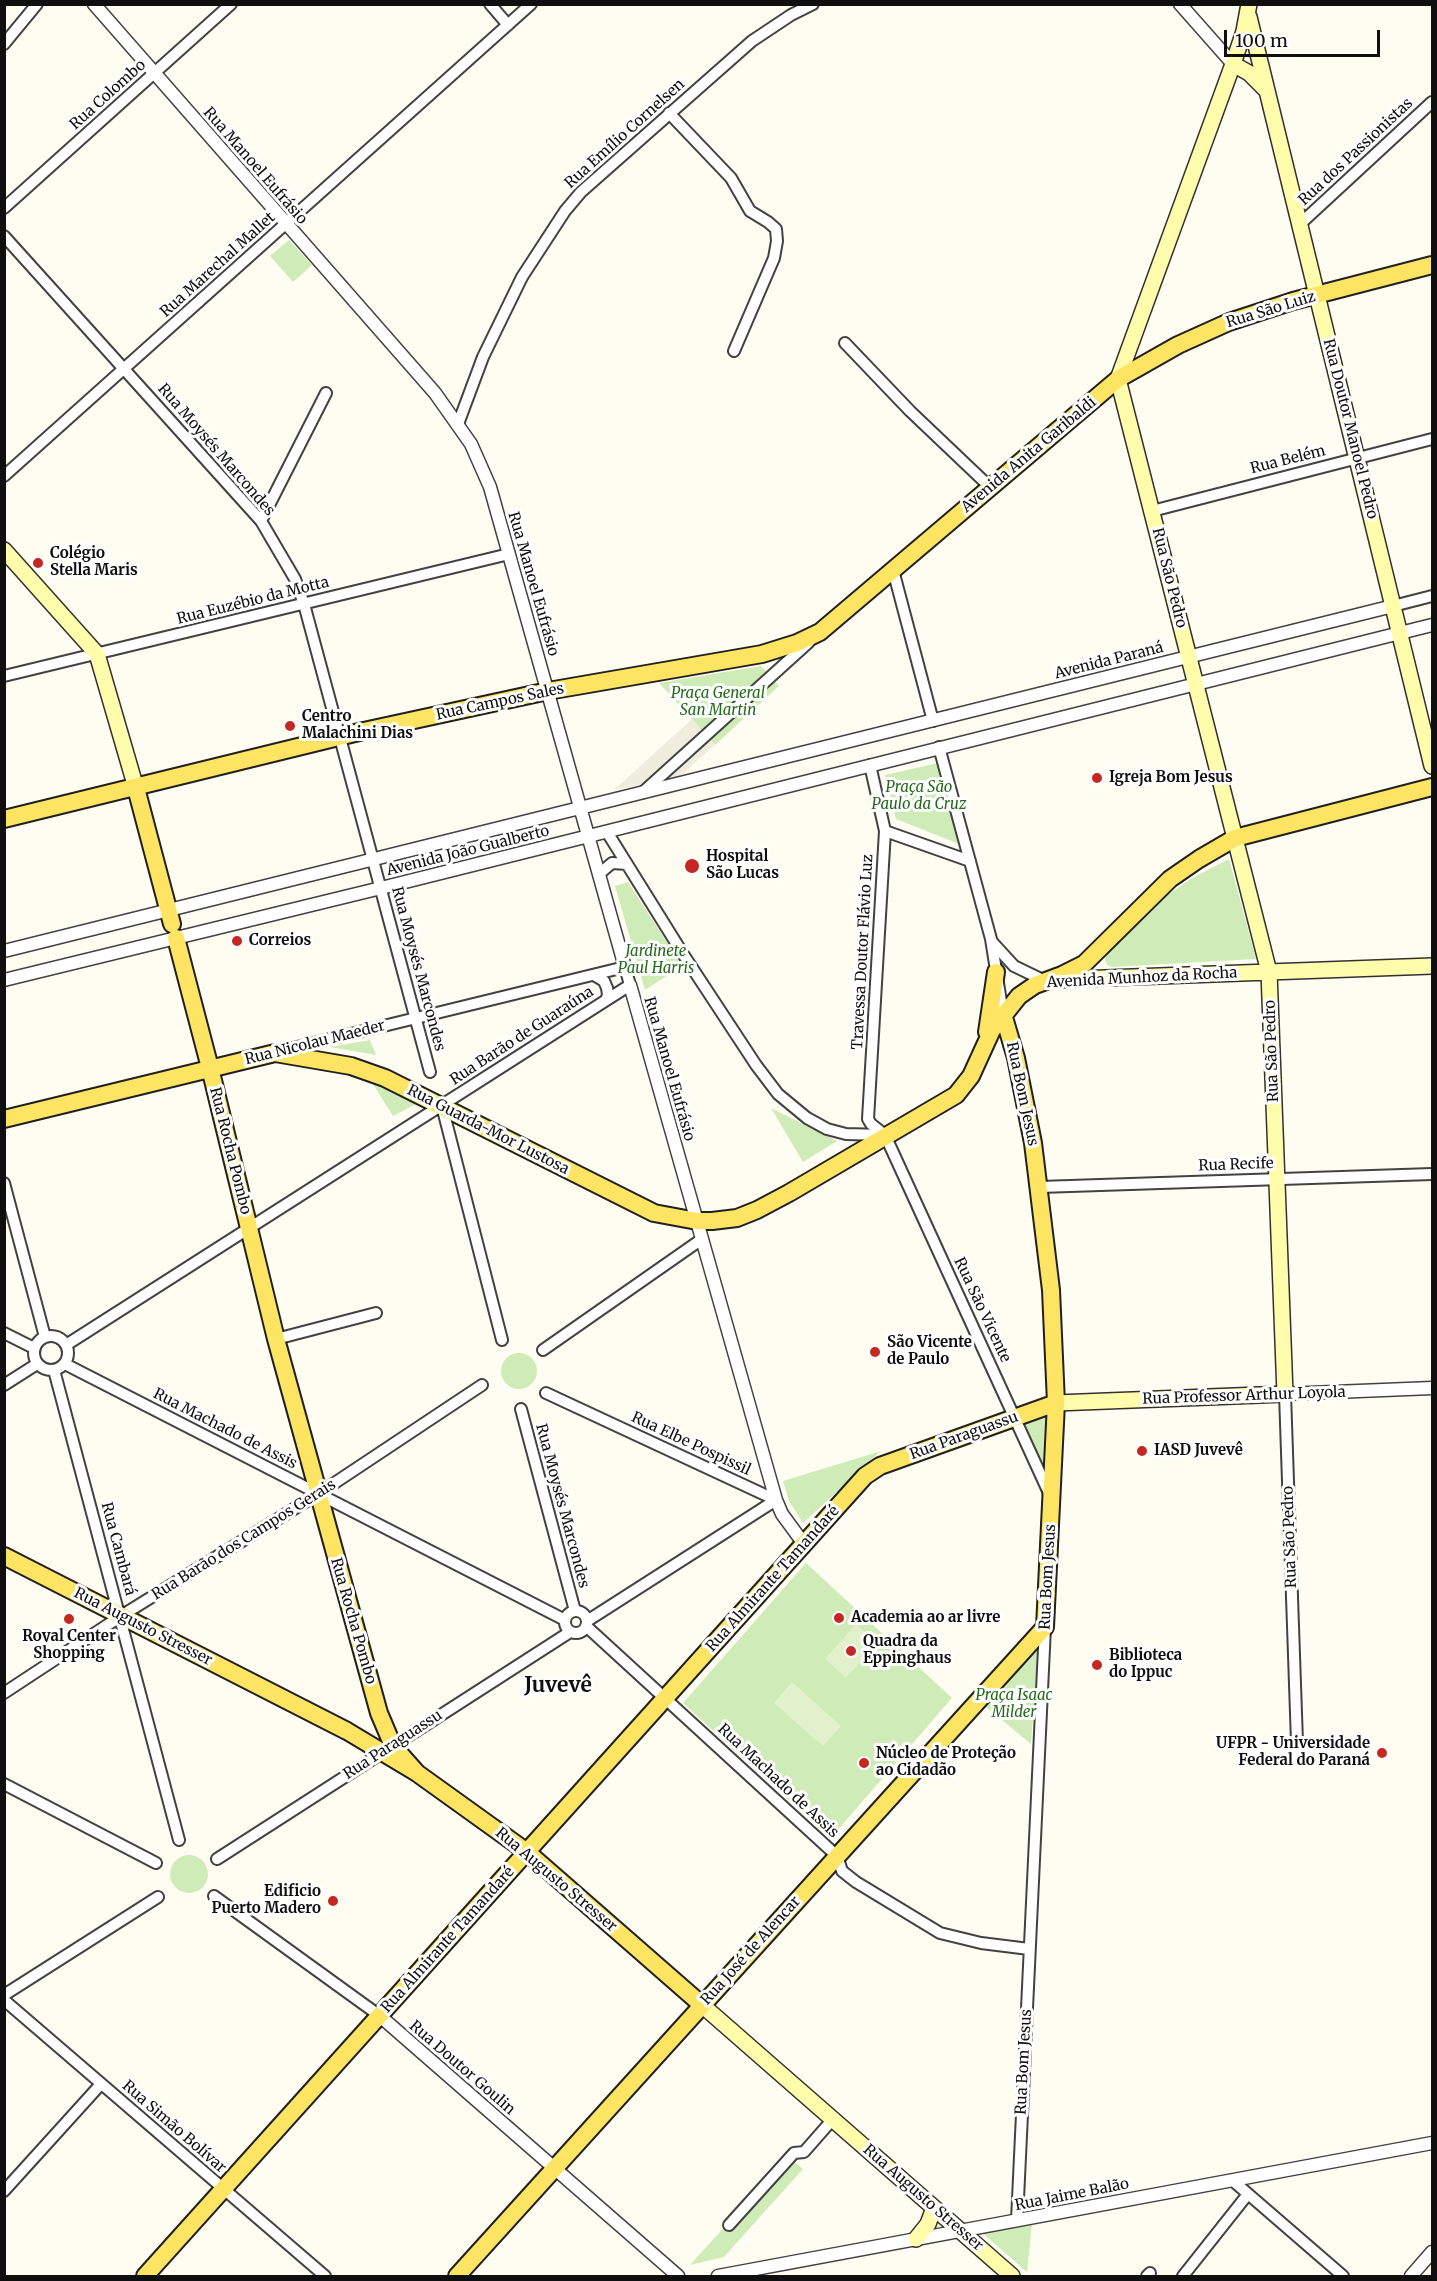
<!DOCTYPE html>
<meta charset="utf-8">
<style>
body{margin:0}
#map{position:relative;width:1437px;height:2281px;overflow:hidden;background:#fffdf1;font-family:Merriweather,serif}
canvas{display:block}
.frame{position:absolute;inset:0;border:6px solid #0f0f0f;pointer-events:none}
.scale{position:absolute;left:1224px;top:30px;width:156px;height:27px;box-sizing:border-box;border:3px solid #0f0f0f;border-top:0;padding-left:8px;font-size:18px;line-height:21px;white-space:nowrap;color:#0f0f0f;-webkit-text-stroke:4px #fff;paint-order:stroke}
</style>
<div id="map">
<canvas width="1437" height="2281"></canvas>
<div class="frame"></div>
<div class="scale">100 m</div>
</div>
<script>
const ctx = document.querySelector('canvas').getContext('2d');
ctx.lineJoin = 'round';
function paint(path, color) { ctx.fillStyle = color; ctx.fill(path, 'evenodd'); }
const poly = rows => new Path2D(rows.map(r => 'M' + r).join(''));
function stroke(path, color, width, dash) { ctx.strokeStyle = color; ctx.lineWidth = width; ctx.lineCap = dash ? 'butt' : 'round'; ctx.setLineDash(dash || []); ctx.stroke(path); }
function drawText(font, color, halo, rows, align = 'center') {
  ctx.font = font + ' Merriweather,serif'; ctx.lineWidth = 6; ctx.setLineDash([]); ctx.textBaseline = 'middle'; ctx.strokeStyle = halo; ctx.fillStyle = color; for (const [text, x, y, turn = 0] of rows) {
    ctx.save(); ctx.translate(x, y); ctx.rotate((+turn || 0) * Math.PI / 180); ctx.textAlign = isNaN(turn) ? turn : align; if (halo) ctx.strokeText(text, 0, 0); ctx.fillText(text, 0, 0); ctx.restore();
  }
}
paint(poly([
 [289,240,312,265,293,282,270,256],
 [761,666,779,686,715,745,659,683],
 [938,763,959,844,896,819,885,775],
 [1229,859,1256,959,1112,967,1107,965,1105,960,1107,954,1133,925,1160,900,1192,878],
 [628,882,682,966,645,990,615,886],
 [370,1040,376,1055,330,1047],
 [371,1081,398,1092,420,1102,393,1116],
 [771,1108,837,1141,803,1162],
 '501 1371a18 18 0 1 1 36 0a18 18 0 1 1-36 0Z',
 [1051,1409,1048,1476,1023,1420],
 [881,1451,803,1523,789,1501,783,1481],
 [806,1563,952,1698,830,1839,683,1703],
 [1038,1649,1031,1744,986,1707],
 '170 1874a19 19 0 1 1 38 0a19 19 0 1 1-38 0Z',
 [788,2157,803,2169,724,2257,690,2265],
 [1032,2223,1027,2272,980,2231]
]), '#cfecb8');
paint(poly([
 [856,1624,877,1643,846,1678,825,1659],
 [792,1682,841,1726,823,1746,774,1703]
]), '#e1f2cb');
paint(poly([
 [692,719,715,745,680,776,614,790]
]), '#f0eddf');
const minor = poly([
 [490,4,508,25],
 [4,44,37,4],
 [669,113,731,178,750,211,768,222,776,229,777,241,774,258,734,351],
 [4,208,231,4],
 [1300,224,1432,102],
 [4,236,261,521,295,579,304,604,430,1072],
 [845,343,910,411,991,488],
 [458,424,483,357,522,277,565,211,581,192,752,41,791,15,813,4],
 [4,476,531,4],
 [1152,511,1432,439],
 [261,521,326,393],
 [893,570,933,721],
 [1393,606,1432,596],
 [4,676,509,554],
 [939,747,991,939,1003,1014],
 [870,765,885,831,868,1119,871,1124,885,1135,1049,1493],
 [642,793,809,642],
 [885,831,970,861],
 [607,832,683,954,756,1065,778,1094,807,1118,827,1129,846,1134,884,1135],
 [599,874,612,863,627,864],
 [992,942,1014,966,1045,981],
 [594,975,604,981,607,988,608,995,606,1000],
 [442,1106,502,1340],
 [4,1183,45,1337],
 [1040,1187,1432,1174],
 [4,1333,34,1348],
 '34 1353a17 17 0 1 1 34 0a17 17 0 1 1-34 0Z',
 [276,1339,376,1313],
 [66,1345,630,985,625,967,281,1051],
 [543,1350,702,1239],
 [65,1364,565,1620],
 [54,1370,179,1840],
 [4,1385,37,1364],
 [546,1393,776,1500],
 [1285,1394,1297,1742],
 [521,1409,575,1611],
 '565 1622a11 11 0 1 1 22 0a11 11 0 1 1-22 0Z',
 [587,1621,776,1500],
 [586,1626,837,1856,842,1871,856,1882,940,1933,981,1943,1029,1949],
 [4,1693,121,1616,318,1494,482,1385],
 [4,1784,156,1863],
 [217,1859,570,1632],
 [214,1896,380,2016],
 [4,1995,158,1897],
 [4,2000,325,2276],
 [1232,2180,1343,2276],
 [4,2191,101,2084],
 [1017,2220,1045,1627],
 [729,2225,794,2153,804,2152,833,2119],
 [1147,2276,1150,2273],
 [1183,2276,1248,2194]
]);
const tertiary = poly([
 [94,4,435,393,471,444,490,487,625,967],
 [1180,4,1233,64],
 [4,951,1393,606],
 [4,980,381,888,1432,625],
 [630,985,776,1500,782,1514,804,1544],
 [1285,1394,1432,1388],
 [380,2016,678,2276],
 [718,2276,1432,2143],
 [1411,2276,1432,2252]
]);
const secondary = poly([
 [1249,17,1432,766],
 [1233,64,1249,73,1266,90],
 [4,550,97,654,136,788],
 [1051,980,1432,966],
 [1056,1403,1285,1394,1269,972,1118,379,1233,64,1244,31,1249,4],
 [702,2005,1012,2276],
 [916,2239,928,2224,934,2208]
]);
const primary = poly([
 [136,788,172,924],
 [4,819,359,732,548,691,762,654,797,643,820,632,1118,379,1178,345,1229,322,1293,301,1432,265],
 [176,938,210,1068,276,1339,379,1713,393,1746,417,1773],
 [987,1032,996,972],
 [4,1119,275,1053,351,1066,385,1078,654,1213,697,1221,712,1221,737,1218,757,1210,789,1193,956,1095,971,1076,992,1030,1019,996,1035,985,1062,975,1084,964,1170,879,1199,859,1235,838,1432,787],
 [4,1556,347,1731,417,1773,527,1852,702,2005],
 [145,2276,865,1476,880,1466,1056,1403],
 [457,2276,1045,1627,1056,1403,1051,1290,1033,1143,1016,1058,1003,1014]
]);
stroke(minor, '#424242', 14);
stroke(tertiary, '#424242', 15);
stroke(secondary, '#313131', 18);
stroke(primary, '#202020', 20);
stroke(minor, '#fff', 10);
stroke(tertiary, '#fff', 12);
stroke(secondary, '#fffdac', 15);
stroke(primary, '#fde563', 16);
for (const [x, y, r, color] of [
 [38,563,6,"#c52721"],
 [290,726,6,"#c52721"],
 [1097,778,6,"#c52721"],
 [692,866,8,"#c52721"],
 [237,941,6,"#c52721"],
 [875,1352,6,"#c52721"],
 [1142,1451,6,"#c52721"],
 [839,1618,6,"#c52721"],
 [69,1619,6,"#c52721"],
 [851,1651,6,"#c52721"],
 [1097,1665,6,"#c52721"],
 [1382,1753,6,"#c52721"],
 [864,1763,6,"#c52721"],
 [333,1901,6,"#c52721"]
]) { const dot = new Path2D(); dot.arc(x, y, r, 0, 2 * Math.PI); ctx.fillStyle = color; ctx.fill(dot); stroke(dot, '#fff', 2); }
drawText('15px', '#0f0f0f', '#fff', [
 ["Rua Colombo",108,95,-42],
 ["Rua Emílio Cornelsen",625,134,-42],
 ["Rua dos Passionistas",1356,152,-43],
 ["Rua Manoel Eufrásio",255,166,49],
 ["Rua Marechal Mallet",218,265,-42],
 ["Rua São Luiz",1271,310,-17],
 ["Rua Doutor Manoel Pedro",1350,429,76],
 ["Rua Moysés Marcondes",216,450,49],
 ["Avenida Anita Garibaldi",1029,455,-40],
 ["Rua Belém",1288,460,-14],
 ["Rua São Pedro",1169,578,76],
 ["Rua Manoel Eufrásio",533,584,74],
 ["Rua Euzébio da Motta",253,601,-14],
 ["Avenida Paraná",1109,661,-14],
 ["Rua Campos Sales",500,702,-12],
 ["Avenida João Gualberto",468,851,-14],
 ["Travessa Doutor Flávio Luz",863,952,-87],
 ["Rua Moysés Marcondes",418,969,75],
 ["Avenida Munhoz da Rocha",1142,978,-3],
 ["Rua Barão de Guaraúna",522,1036,-33],
 ["Rua Nicolau Maeder",315,1043,-14],
 ["Rua São Pedro",1272,1051,-92],
 ["Rua Manoel Eufrásio",669,1069,74],
 ["Rua Bom Jesus",1022,1094,78],
 ["Rua Guarda-Mor Lustosa",488,1130,27],
 ["Rua Rocha Pombo",230,1151,76],
 ["Rua Recife",1236,1165,-2],
 ["Rua São Vicente",982,1310,65],
 ["Rua Professor Arthur Loyola",1244,1396,-2],
 ["Rua Machado de Assis",225,1429,27],
 ["Rua Paraguassu",964,1436,-20],
 ["Rua Elbe Pospissil",691,1444,25],
 ["Rua Moysés Marcondes",562,1506,75],
 ["Rua São Pedro",1290,1537,-92],
 ["Rua Barão dos Campos Gerais",244,1540,-32],
 ["Rua Cambará",118,1549,75],
 ["Rua Bom Jesus",1048,1577,-87],
 ["Rua Almirante Tamandaré",773,1579,-48],
 ["Rua Rocha Pombo",353,1621,74],
 ["Rua Augusto Stresser",143,1627,27],
 ["Rua Paraguassu",393,1745,-33],
 ["Rua Machado de Assis",778,1781,43],
 ["Rua Augusto Stresser",556,1880,40],
 ["Rua Almirante Tamandaré",448,1940,-48],
 ["Rua José de Alencar",751,1951,-48],
 ["Rua Bom Jesus",1024,2062,-87],
 ["Rua Doutor Goulin",462,2068,41],
 ["Rua Simão Bolívar",174,2127,41],
 ["Rua Jaime Balão",1072,2195,-11],
 ["Rua Augusto Stresser",923,2198,41]
]);
drawText('bold 15px', '#0f0f0f', '#fff', [
 ["Colégio",50,554],
 ["Stella Maris",50,571],
 ["Centro",302,717],
 ["Malachini Dias",302,734],
 ["Igreja Bom Jesus",1109,778],
 ["Hospital",706,857],
 ["São Lucas",706,874],
 ["Correios",249,941],
 ["São Vicente",887,1343],
 ["de Paulo",887,1360],
 ["IASD Juvevê",1154,1451],
 ["Academia ao ar livre",851,1618],
 ["Royal Center",69,1637,"center"],
 ["Shopping",69,1654,"center"],
 ["Quadra da",863,1642],
 ["Eppinghaus",863,1659],
 ["Biblioteca",1109,1656],
 ["do Ippuc",1109,1673],
 ["UFPR - Universidade",1370,1744,"right"],
 ["Federal do Paraná",1370,1761,"right"],
 ["Núcleo de Proteção",876,1754],
 ["ao Cidadão",876,1771],
 ["Edificio",321,1892,"right"],
 ["Puerto Madero",321,1909,"right"]
], 'left');
drawText('italic 15px', '#256a1c', '#fff', [
 ["Praça General",718,694],
 ["San Martin",718,711],
 ["Praça São",919,788],
 ["Paulo da Cruz",919,805],
 ["Jardinete",656,952],
 ["Paul Harris",656,969],
 ["Praça Isaac",1014,1696],
 ["Milder",1014,1713]
]);
drawText('bold 21px', '#0f0f0f', '#fff', [
 ["Juvevê",558,1686]
]);
</script>
